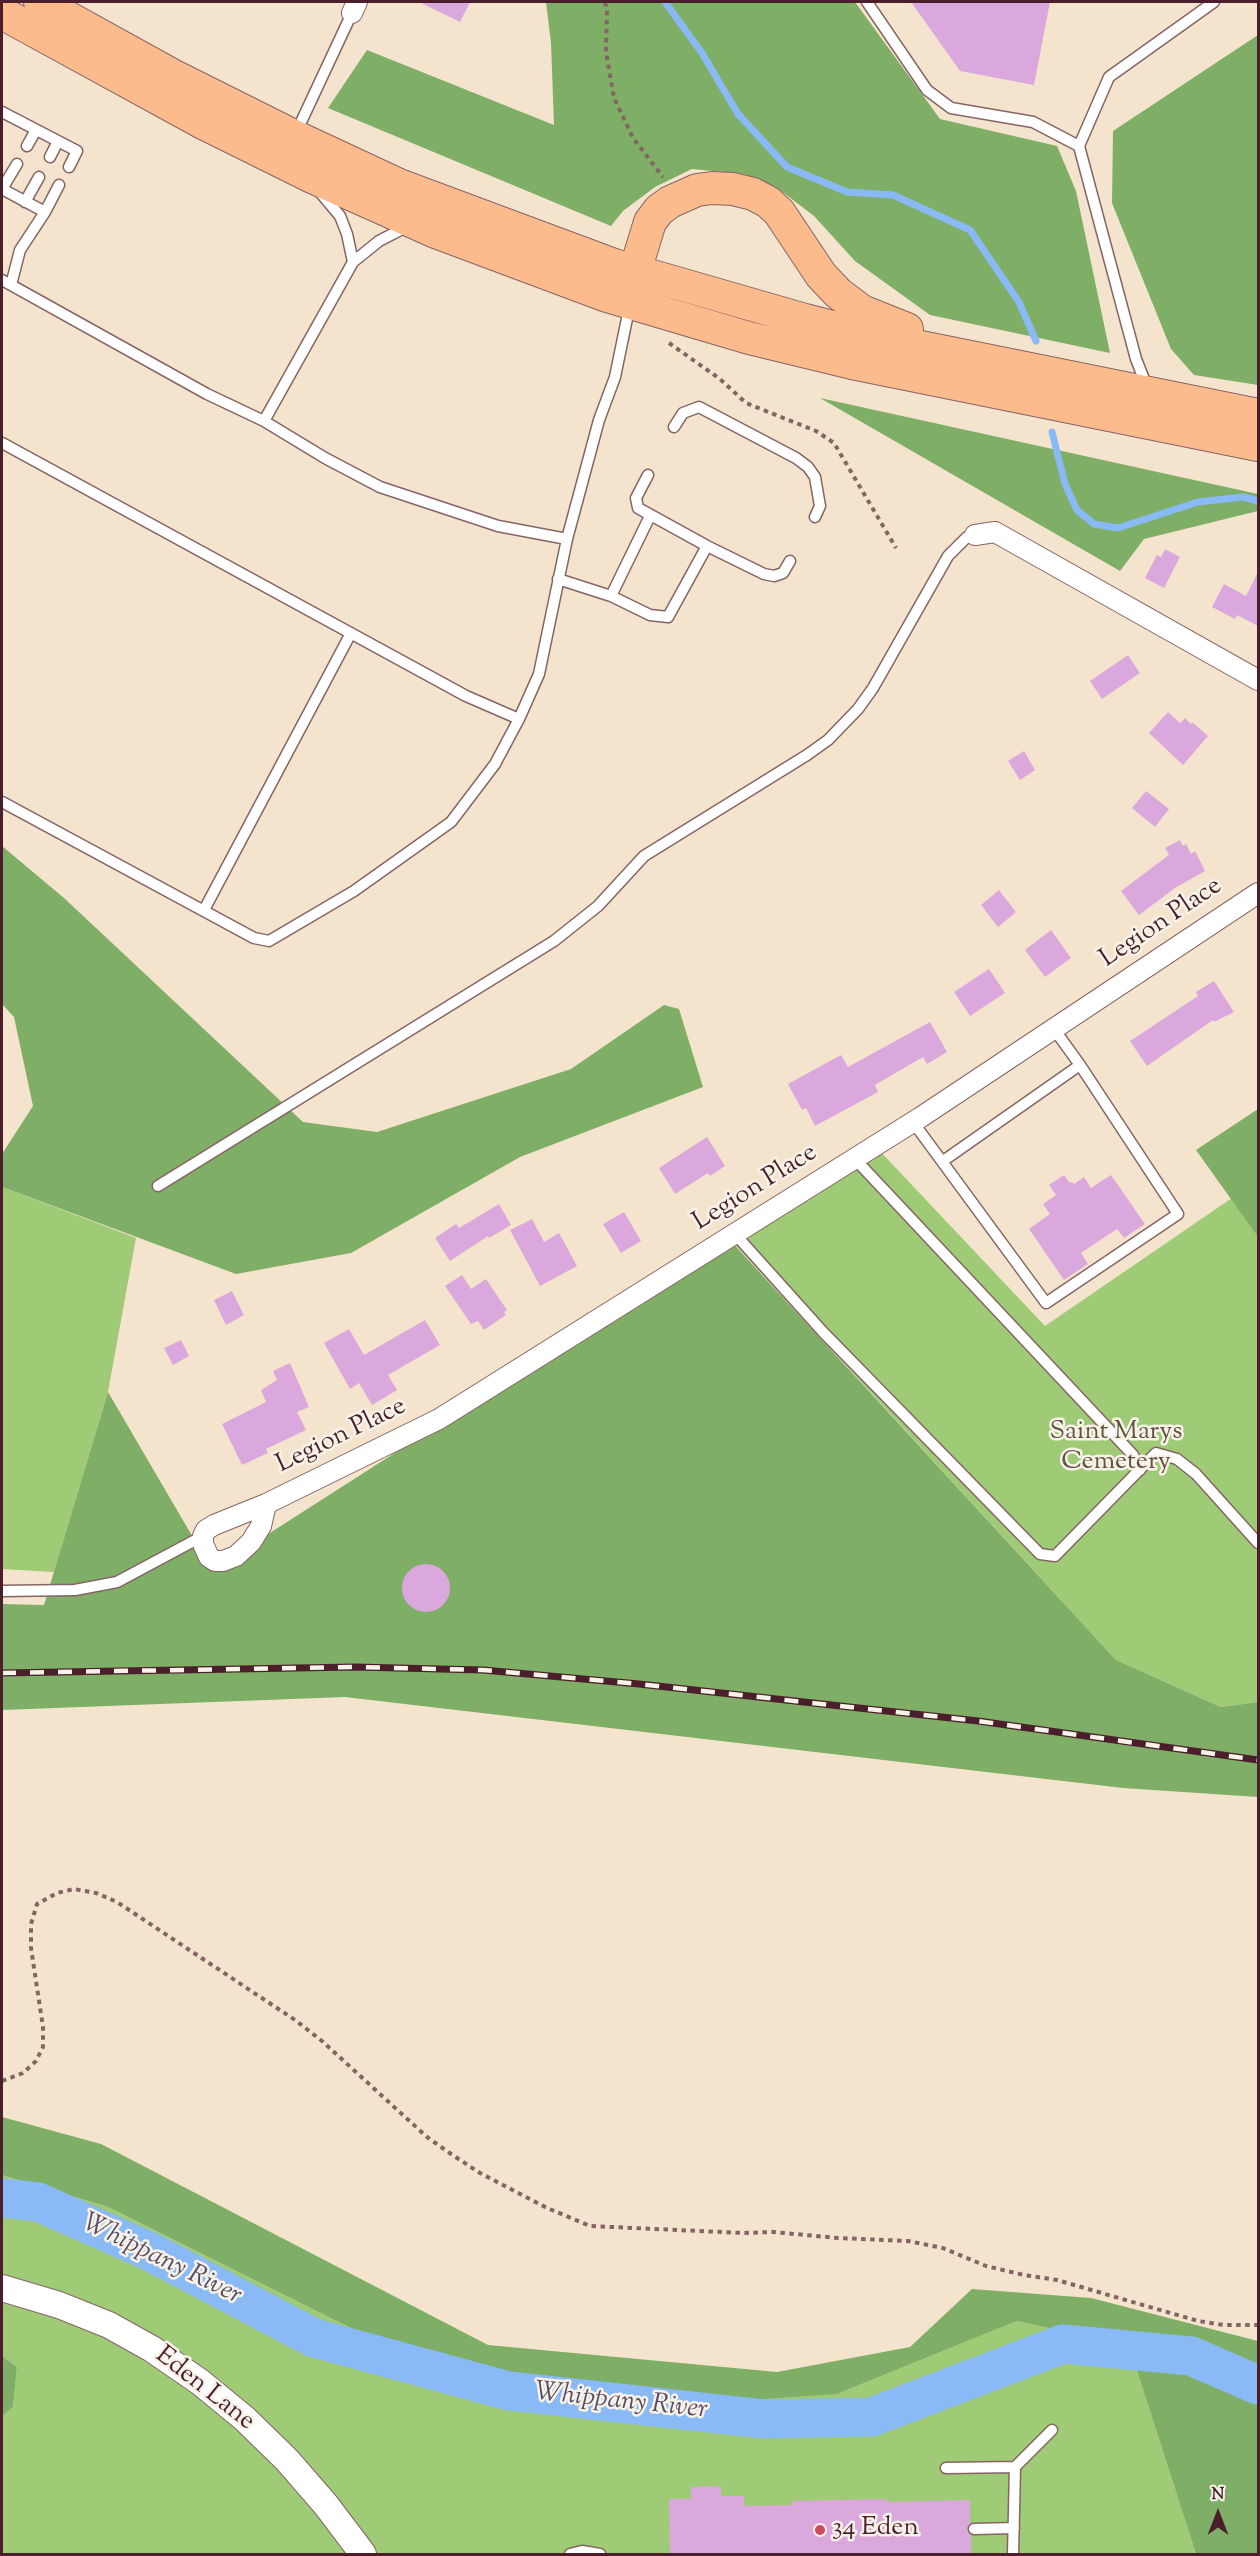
<!DOCTYPE html>
<style>
body{margin:0}
#map{position:relative;width:1260px;height:2556px;overflow:hidden;background:#f5e4cd;font-family:"Sorts Mill Goudy",serif}
canvas{display:block}
.frame{position:absolute;inset:0;border:3px solid #4a1f2b;pointer-events:none}
.north{position:absolute;left:1188px;top:2484px;width:60px;height:60px;-webkit-text-stroke:4px #f7f3e8;paint-order:stroke;rotate:0deg;font-size:16px;font-weight:700;line-height:24px;text-align:center;color:#4a1f2b}
.north::after{content:'';display:block;margin:auto;width:21px;height:27px;background:#4a1f2b;clip-path:polygon(50% 0,100% 100%,50% 72%,0 100%)}
</style>
<div id="map">
<canvas width="1260" height="2556"></canvas>
<div class="frame"></div>
<div class="north">N</div>
</div>
<script>
const ctx = document.querySelector('canvas').getContext('2d');
ctx.lineJoin = 'round';
function paint(path, color) { ctx.fillStyle = color; ctx.fill(path, 'evenodd'); }
const poly = rows => new Path2D(rows.map(r => 'M' + r).join(''));
function stroke(path, color, width, dash) { ctx.strokeStyle = color; ctx.lineWidth = width; ctx.lineCap = dash ? 'butt' : 'round'; ctx.setLineDash(dash || []); ctx.stroke(path); }
function drawText(font, color, halo, rows, align = 'center') {
  ctx.font = font + ' "Sorts Mill Goudy",serif'; ctx.lineWidth = 5; ctx.setLineDash([]); ctx.textBaseline = 'middle'; ctx.strokeStyle = halo; ctx.fillStyle = color; for (const [text, x, y, turn = 0] of rows) {
    ctx.save(); ctx.translate(x, y); ctx.rotate((+turn || 0) * Math.PI / 180); ctx.textAlign = isNaN(turn) ? turn : align; if (halo) ctx.strokeText(text, 0, 0); ctx.fillText(text, 0, 0); ctx.restore();
  }
}
paint(poly([
 [877,1148,1045,1326,1232,1198,1258,1237,1258,1702,1221,1707,1116,1660,730,1239],
 [2,1187,136,1238,108,1392,54,1572,2,1569],
 [2,2175,108,2207,401,2353,837,2394,1017,2321,1129,2346,1196,2554,2,2554,2,2416,13,2407,17,2367,2,2356]
]), '#9fca76');
paint(poly([
 [546,2,855,2,940,119,1057,146,1076,191,1110,353,930,315,855,261,814,216,776,187,744,174,692,169,655,187,623,211,611,226,328,108,367,50,554,125,551,43],
 [1258,35,1258,385,1194,375,1171,349,1112,203,1113,131],
 [820,398,1258,494,1258,511,1144,539,1120,571],
 [2,846,64,898,303,1122,377,1132,571,1069,664,1005,679,1009,703,1087,520,1157,351,1253,236,1274,2,1187,2,1154,33,1106,14,1017,2,1004],
 [1258,1109,1258,1237,1196,1150],
 [729,1239,1116,1660,1221,1707,1258,1702,1258,1797,1123,1788,345,1697,2,1710,2,1604,44,1605,108,1392,212,1570],
 [2,2117,101,2144,488,2345,777,2372,910,2347,972,2289,1091,2298,1258,2341,1258,2554,1196,2554,1129,2346,1017,2321,837,2394,689,2404,401,2353,108,2207,2,2175],
 [2,2356,17,2367,13,2407,2,2416]
]), '#7fae67');
stroke(poly([
 [665,2,702,53,738,114,787,167,847,192,893,195,970,230,1019,302,1036,341],
 [1052,432,1065,484,1077,510,1094,524,1118,528,1198,502,1243,497,1258,501]
]), '#89baf5', 7);
stroke(poly([
 [2,2198,38,2202,151,2252,314,2338,509,2391,764,2419,872,2417,1063,2344,1191,2356,1258,2385]
]), '#89baf5', 39);
paint(poly([
 [419,2,470,2,460,22],
 [911,2,1050,2,1034,85,960,71],
 [1165,549,1180,557,1164,588,1145,578,1157,555,1161,557],
 [1258,572,1258,626,1237,615,1235,619,1212,607,1224,584,1246,596],
 [1128,655,1140,673,1102,699,1090,681],
 [1168,712,1180,723,1185,718,1191,724,1192,722,1208,736,1183,765,1149,733],
 [1024,751,1035,770,1020,780,1008,761],
 [1146,791,1169,809,1155,827,1132,808],
 [1180,840,1183,846,1186,844,1191,854,1195,851,1205,871,1175,888,1139,915,1121,891,1169,855,1165,848],
 [999,890,1016,912,998,927,981,905],
 [1051,930,1071,958,1045,977,1025,950],
 [989,969,1005,993,970,1016,954,992],
 [1214,981,1234,1012,1214,1022,1213,1020,1147,1066,1130,1041,1198,996,1196,992],
 [930,1022,947,1052,927,1064,923,1057,875,1085,878,1092,815,1126,806,1108,802,1110,788,1084,841,1055,848,1067],
 [707,1137,725,1166,710,1176,708,1173,675,1194,659,1168],
 [1064,1175,1070,1183,1072,1182,1074,1184,1084,1177,1091,1188,1111,1175,1145,1224,1124,1238,1117,1229,1081,1253,1088,1264,1064,1280,1029,1229,1050,1214,1043,1204,1056,1195,1049,1185],
 [499,1204,511,1225,489,1238,488,1236,450,1261,435,1238,456,1224,459,1228],
 [624,1212,641,1241,621,1253,603,1224],
 [532,1219,544,1242,559,1233,577,1266,540,1286,510,1230],
 [462,1275,471,1289,486,1279,507,1310,504,1312,506,1315,484,1330,478,1321,471,1324,445,1286],
 [232,1291,244,1315,226,1325,214,1300],
 [425,1320,440,1345,388,1375,397,1390,372,1405,359,1383,350,1389,324,1343,349,1329,364,1355],
 [181,1340,189,1356,173,1365,164,1348],
 [290,1363,309,1407,297,1412,306,1430,266,1449,268,1453,242,1465,222,1424,266,1402,261,1390,277,1380,273,1371],
 '402 1588a24 24 0 1 1 48 0a24 24 0 1 1-48 0Z',
 [721,2486,721,2496,744,2496,744,2506,792,2505,792,2501,887,2499,887,2502,970,2500,970,2523,967,2529,971,2536,971,2554,670,2554,669,2499,691,2499,691,2487]
]), '#dba8dd');
const service = poly([
 [867,2,927,90,951,108,1033,122,1079,146],
 [2,112,77,151,69,167],
 [295,135,352,13],
 [27,146,36,130],
 [50,157,58,141],
 [2,189,45,212],
 [2,189,17,164],
 [319,191,340,216,347,234,353,262],
 [25,202,39,177],
 [2,280,207,394,264,421,325,458,380,487,498,526,567,539,539,674,519,719,495,764,451,822,354,891,269,941,254,938,2,802],
 [11,285,20,250,45,212,59,185],
 [1147,387,1136,359,1079,146,1109,77,1214,2],
 [264,421,353,262,379,241,408,226],
 [674,427,683,413,699,407,796,458,808,467,815,477,820,506,815,517],
 [2,443,466,696,519,719],
 [648,475,636,498,638,508,707,546],
 [567,539,599,420,615,377,630,304],
 [558,579,611,596,650,615,668,617,707,546,764,574,774,576,783,573,790,561],
 [611,596,650,516],
 [204,910,351,633],
 [913,1122,1046,1303,1178,1214,1080,1065,1054,1029],
 [855,1159,1133,1455,1140,1470],
 [943,1161,1080,1065],
 [158,1186,554,941,598,906,644,856,807,755,828,740,858,709,873,688,948,556,967,537,975,535],
 [735,1234,823,1332,1040,1554,1055,1556,1156,1453,1177,1459,1196,1474,1258,1543],
 [2,1591,75,1590,117,1582,203,1536],
 [946,2468,1015,2467],
 [974,2529,1014,2528],
 [570,2554,582,2551,600,2554],
 [1013,2554,1015,2467,1052,2430]
]);
const minor = poly([
 [352,13,357,2],
 [975,535,995,532,1258,680],
 [266,1504,439,1419,921,1117,1258,893],
 [266,1504,261,1526,251,1542,236,1556,223,1561,215,1561,209,1557,203,1544,203,1536,206,1530,214,1525,266,1504]
]);
const tertiary = poly([
 [2,2288,59,2305,109,2325,152,2349,200,2382,245,2419,287,2460,326,2505,363,2554]
]);
const primary = poly([
 [40,2,172,75,294,136,399,185,614,265,805,320,876,338,1258,415],
 [2,13,203,123,312,177,433,231,607,296,749,338,852,363,1258,445],
 [635,271,650,222,659,210,670,202,697,190,712,188,733,189,753,194,768,202,779,212,821,275,838,293,862,311,907,329]
]);
stroke(service, '#866464', 13);
stroke(minor, '#866464', 22);
stroke(tertiary, '#866464', 28);
stroke(primary, '#866464', 34);
stroke(poly([
 [605,2,607,10,606,52,614,98,633,138,663,177],
 [669,343,720,379,746,403,816,431,834,443,896,548],
 [2,2081,23,2073,36,2061,43,2047,43,2027,31,1948,31,1924,37,1904,57,1893,74,1889,96,1893,117,1902,295,2020,322,2041,427,2137,451,2154,480,2173,547,2208,590,2226,743,2233,773,2232,838,2238,908,2241,943,2248,986,2266,1024,2275,1057,2280,1198,2321,1224,2325,1258,2325]
]), '#866464', 4, [4.5, 4.5]);
stroke(service, '#fff', 10);
stroke(minor, '#fff', 20);
stroke(tertiary, '#fff', 26);
stroke(primary, '#fbbb8d', 32);
const rail = poly([
 [2,1673,355,1667,483,1670,639,1684,978,1721,1258,1760]
]);
stroke(rail, '#4a1f2b', 7);
stroke(rail, '#f7f3e8', 4.5, [14]);
for (const [x, y, r, color] of [
 [820,2530,6,"#d1495b"]
]) { const dot = new Path2D(); dot.arc(x, y, r, 0, 2 * Math.PI); ctx.fillStyle = color; ctx.fill(dot); stroke(dot, '#f7f3e8', 2); }
drawText('26px', '#4a1f2b', '#f7f3e8', [
 ["Legion Place",1162,924,-34],
 ["Legion Place",756,1189,-32],
 ["Legion Place",342,1437,-26],
 ["Eden Lane",204,2390,38]
]);
drawText('26px', '#645242', '#f7f3e8', [
 ["Saint Marys",1116,1434],
 ["Cemetery",1116,1464]
]);
drawText('26px', '#4a1f2b', '#f7f3e8', [
 ["34 Eden",832,2530]
], 'left');
drawText('italic 27px', '#5d4e68', '#f7f3e8', [
 ["Whippany River",161,2261,26],
 ["Whippany River",621,2403,6]
]);
</script>
